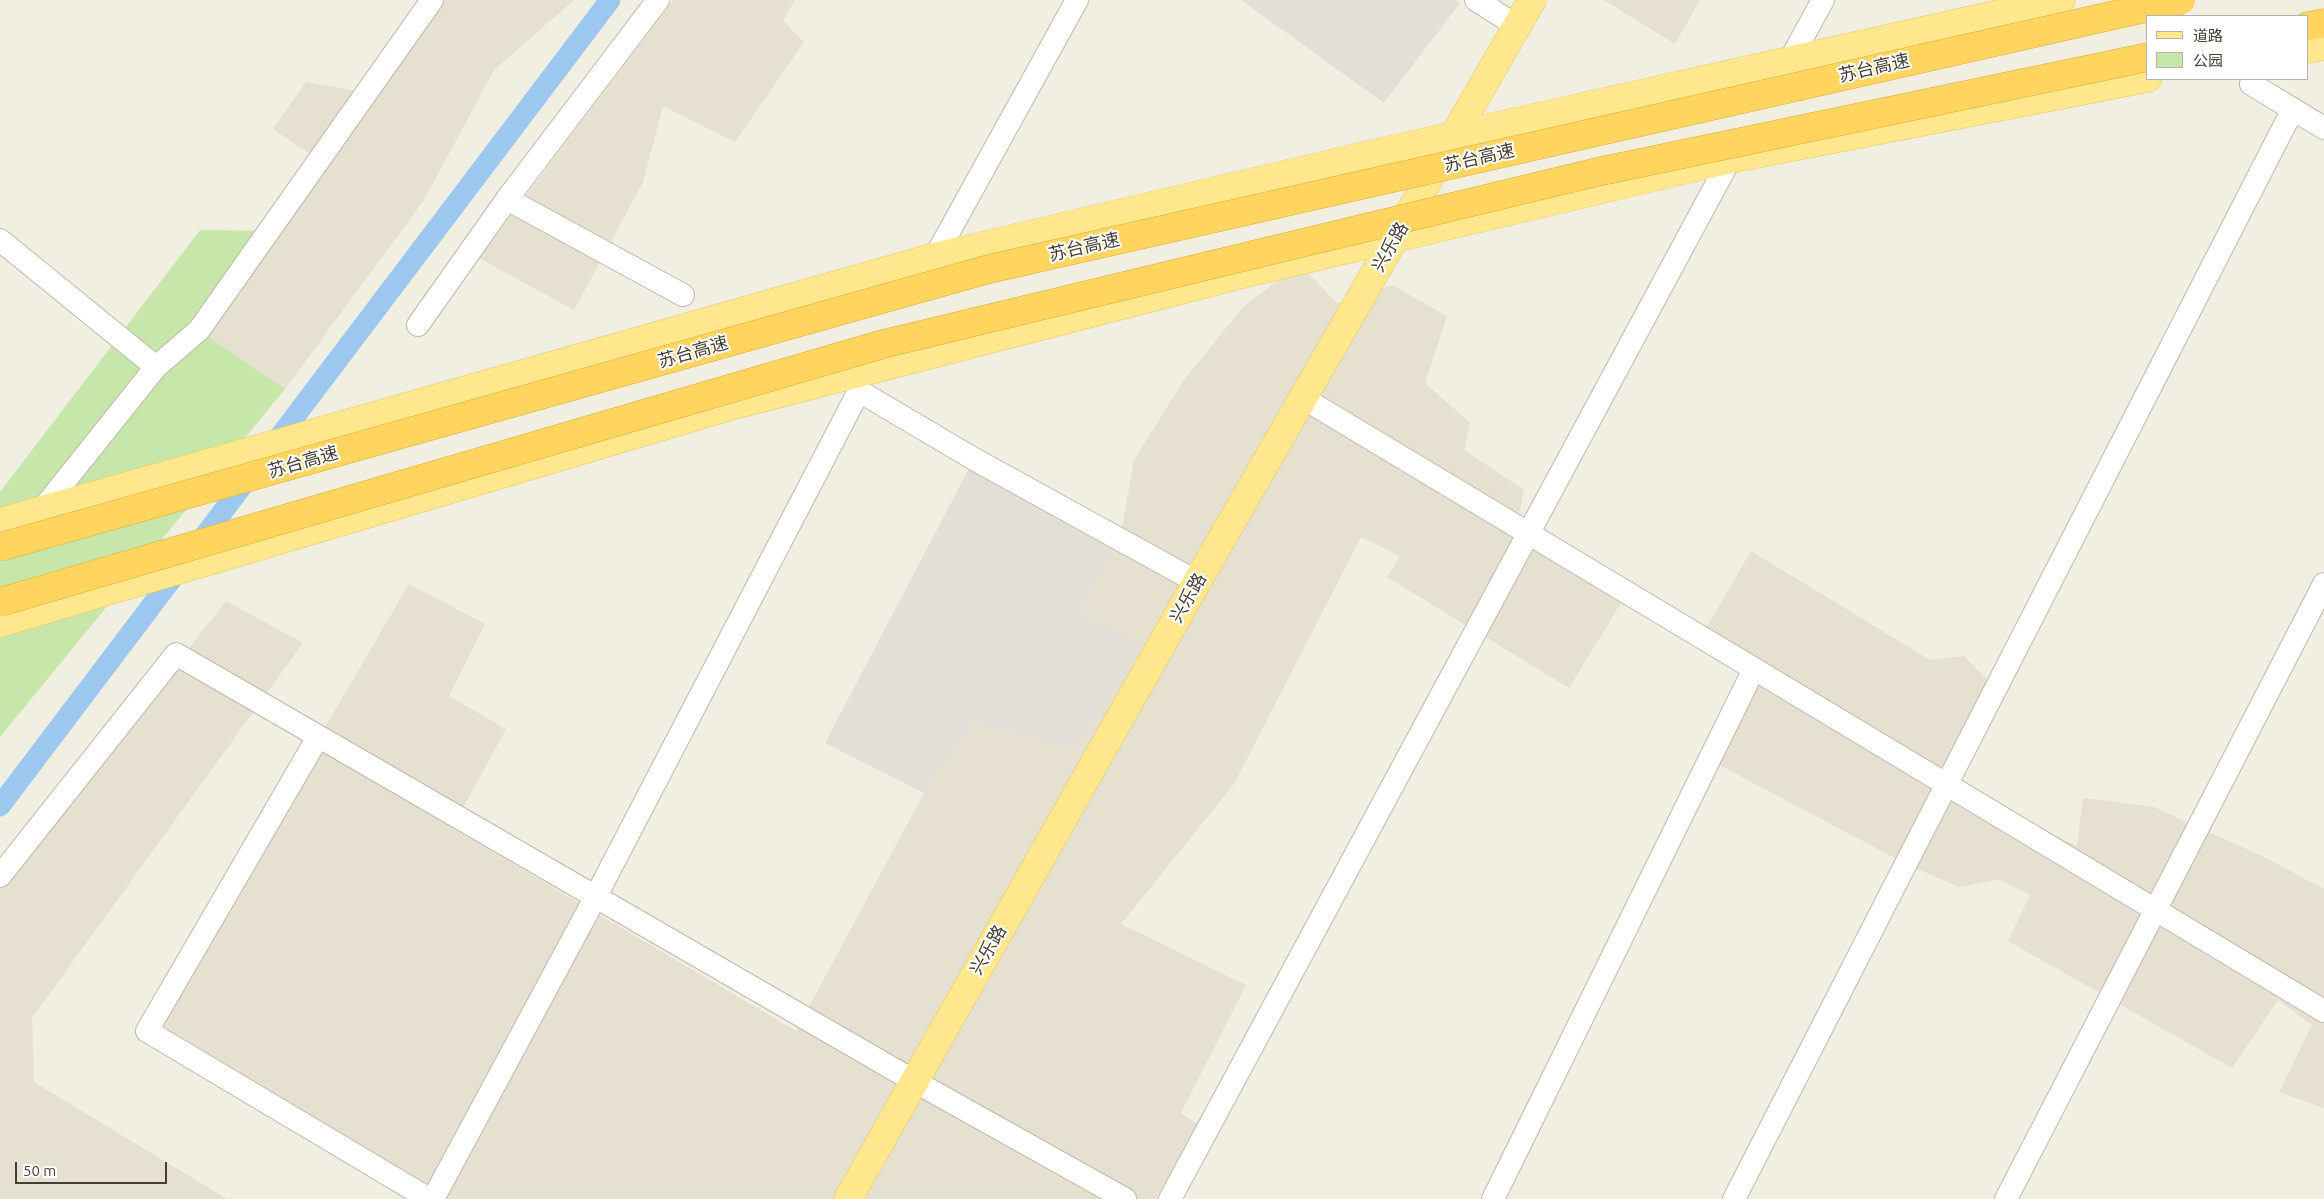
<!DOCTYPE html>
<meta charset="utf-8">
<style>
body{margin:0}
#map{position:relative;width:2324px;height:1199px;overflow:hidden;background:#f1eee2;font-family:Ubuntu,"Noto Sans SC",sans-serif}
canvas{display:block}
.legend{position:absolute;left:2146px;top:15px;width:162px;height:65px;box-sizing:border-box;background:#fff;border:1px solid #b4b2ad;margin:0;padding:6px 9px;list-style:none;font-size:15px;color:#433e33}
.legend li{display:flex;align-items:center;gap:10px;height:25px}
.legend b{width:25px;border:1px solid #b4b2ad}
.scale{position:absolute;left:15px;top:1162px;width:152px;height:22px;box-sizing:border-box;border:2px solid #433e33;border-top:0;padding-left:6px;font-size:15px;line-height:18px;white-space:nowrap;color:#433e33;-webkit-text-stroke:4px #fff;paint-order:stroke}
</style>
<div id="map">
<canvas width="2324" height="1199"></canvas>
<ul class="legend">
<li><b style="height:6px;background:#ffe78d"></b>道路</li>
<li><b style="height:14px;background:#c7e7aa"></b>公园</li>
</ul>
<div class="scale">50 m</div>
</div>
<script>
const ctx = document.querySelector('canvas').getContext('2d');
ctx.lineJoin = 'round';
function paint(path, color) { ctx.fillStyle = color; ctx.fill(path, 'evenodd'); }
const poly = rows => new Path2D(rows.map(r => 'M' + r).join(''));
function stroke(path, color, width, dash) { ctx.strokeStyle = color; ctx.lineWidth = width; ctx.lineCap = dash ? 'butt' : 'round'; ctx.setLineDash(dash || []); ctx.stroke(path); }
function drawText(font, color, halo, rows, align = 'center') {
  ctx.font = font + ' Ubuntu,"Noto Sans SC",sans-serif'; ctx.lineWidth = 4; ctx.setLineDash([]); ctx.textBaseline = 'middle'; ctx.strokeStyle = halo; ctx.fillStyle = color; for (const [text, x, y, turn = 0] of rows) {
    ctx.save(); ctx.translate(x, y); ctx.rotate((+turn || 0) * Math.PI / 180); ctx.textAlign = isNaN(turn) ? turn : align; if (halo) ctx.strokeText(text, 0, 0); ctx.fillText(text, 0, 0); ctx.restore();
  }
}
paint(poly([
 [425,0,574,0,494,70,424,200,285,389,199,330,319,160,273,129,306,82,367,93],
 [673,0,795,0,783,20,804,42,735,142,663,106,643,182,574,310,479,258],
 [1604,0,1700,0,1675,44],
 [1300,264,1337,303,1392,285,1447,316,1425,383,1470,423,1464,450,1524,490,1519,514,1632,585,1569,688,1387,577,1400,556,1361,537,1234,784,1121,924,1246,985,1181,1113,1198,1124,1156,1199,426,1199,147,1031,409,584,485,624,449,696,506,729,452,828,796,1031,924,793,974,723,1074,750,1142,645,1080,613,1120,539,1134,460,1184,380,1245,305],
 [1751,551,1930,660,1964,656,1996,689,1947,785,2077,846,2083,798,2154,807,2264,857,2324,889,2324,1108,2279,1092,2312,1025,2278,1000,2232,1068,2008,941,2030,895,1999,879,1959,887,1906,864,1710,760,1754,669,1701,637],
 [226,601,303,643,32,1018,34,1082,227,1199,0,1199,0,890]
]), '#e5e0d0');
paint(poly([
 [1241,0,1456,0,1460,3,1384,103],
 [974,459,1120,539,1080,613,1143,645,1074,750,974,723,924,793,825,743]
]), '#e3dfd7');
paint(poly([
 [200,230,269,231,199,330,285,389,0,737,0,492]
]), '#c7e7aa');
stroke(poly([
 [271,448,610,0],
 [0,806,252,473]
]), '#9cc8f0', 21);
const minor = poly([
 [1476,0,1517,26],
 [1790,60,1823,0],
 [2251,84,2324,128],
 [507,199,683,295],
 [0,240,156,367],
 [935,257,1077,0],
 [418,325,507,199,658,0],
 [1303,398,2324,1011],
 [41,511,156,367,199,330,432,0],
 [318,737,147,1031,429,1199],
 [0,876,176,654,914,1081,1125,1199],
 [433,1199,595,898,859,391,974,459,1197,582],
 [1170,1199,1730,159],
 [1493,1199,1754,669],
 [1734,1199,2293,109],
 [2006,1199,2324,584]
]);
const major = poly([
 [2308,49,2324,46],
 [0,522,935,257,1377,153,2061,0],
 [0,623,727,407,1247,273,1730,159,2148,78],
 [848,1199,1197,582,1532,0]
]);
const highway = poly([
 [2308,26,2324,23]
]);
stroke(minor, '#bfb9a8', 24);
stroke(major, '#e4c55e', 29);
stroke(highway, '#deaa30', 29);
stroke(minor, '#fff', 22);
stroke(major, '#ffe78d', 28);
stroke(highway, '#ffd560', 28);
const highwayBridge = poly([
 [0,547,989,269,2181,0],
 [0,602,883,344,1597,172,2148,57]
]);
stroke(highwayBridge, '#deaa30', 29, []);
stroke(highwayBridge, '#ffd560', 28);
drawText('18px', '#433e33', '#fff', [
 ["苏台高速",1874,68,-13],
 ["苏台高速",1479,158,-13],
 ["苏台高速",1084,247,-13],
 ["兴乐路",1390,247,-60],
 ["苏台高速",693,352,-16],
 ["苏台高速",303,462,-16],
 ["兴乐路",1188,598,-60],
 ["兴乐路",988,950,-60]
]);
</script>
